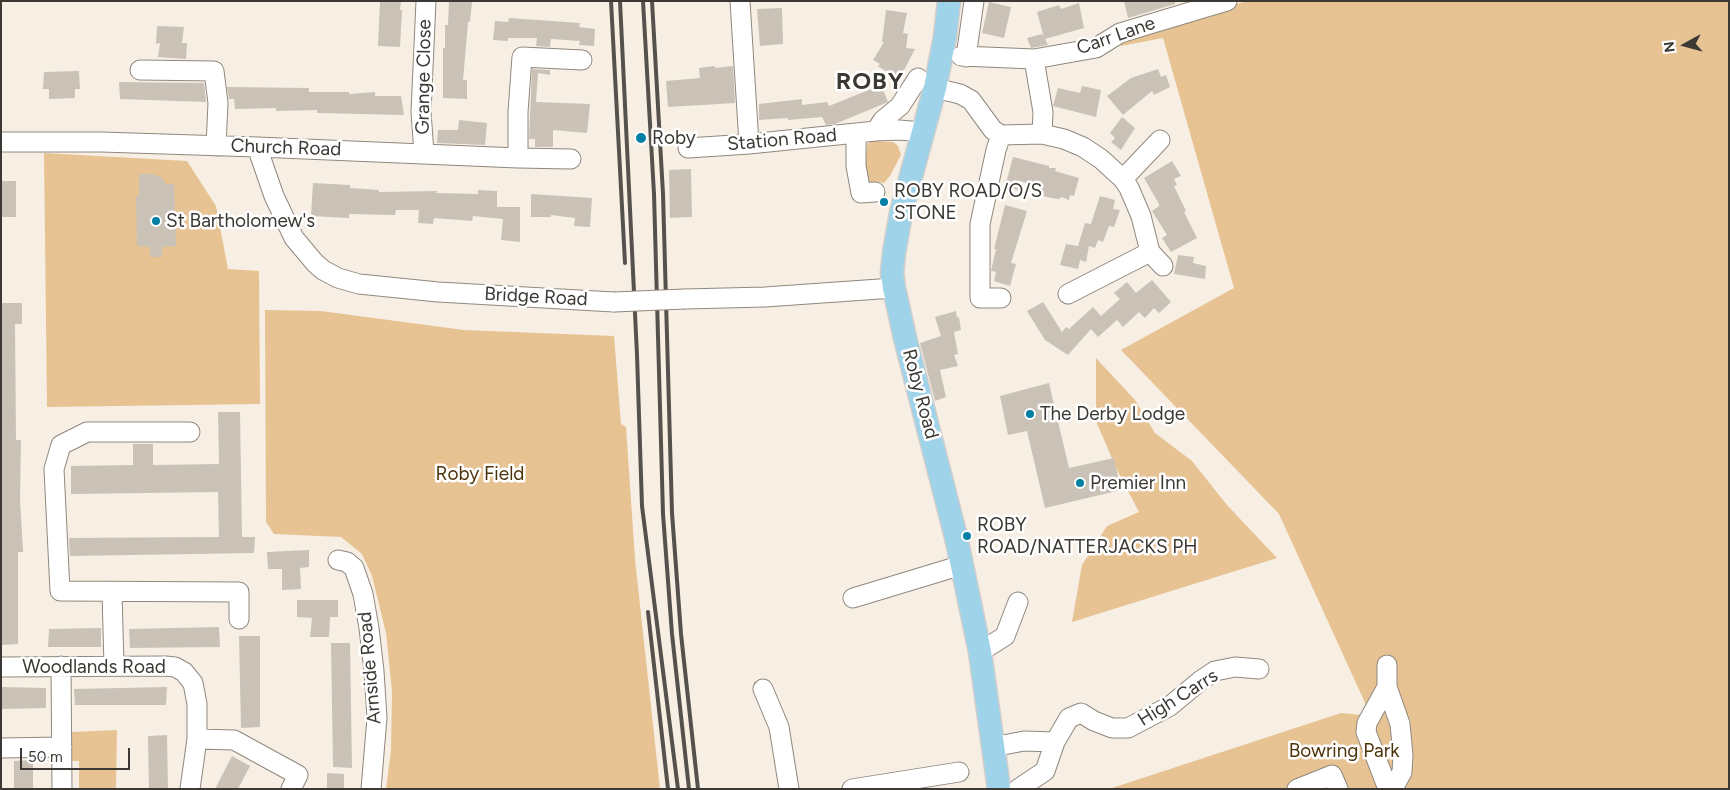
<!DOCTYPE html>
<style>
body{margin:0}
#map{position:relative;width:1730px;height:790px;overflow:hidden;background:#f7efe4;font-family:Figtree,sans-serif}
canvas{display:block}
.frame{position:absolute;inset:0;border:2px solid #3c3834;pointer-events:none}
.north{position:absolute;left:1660px;top:20px;width:50px;height:50px;-webkit-text-stroke:4px #fff;paint-order:stroke;rotate:263deg;font-size:14px;font-weight:700;line-height:20px;text-align:center;color:#3c3834}
.north::after{content:'';display:block;margin:auto;width:18px;height:22px;background:#3c3834;clip-path:polygon(50% 0,100% 100%,50% 72%,0 100%)}
.scale{position:absolute;left:20px;top:748px;width:110px;height:22px;box-sizing:border-box;border:2px solid #3c3834;border-top:0;padding-left:6px;font-size:15px;line-height:18px;white-space:nowrap;color:#3c3834;-webkit-text-stroke:4px #fff;paint-order:stroke}
</style>
<div id="map">
<canvas width="1730" height="790"></canvas>
<div class="frame"></div>
<div class="north">N</div>
<div class="scale">50 m</div>
</div>
<script>
const ctx = document.querySelector('canvas').getContext('2d');
ctx.lineJoin = 'round';
function paint(path, color) { ctx.fillStyle = color; ctx.fill(path, 'evenodd'); }
const poly = rows => new Path2D(rows.map(r => 'M' + r).join(''));
function stroke(path, color, width, dash) { ctx.strokeStyle = color; ctx.lineWidth = width; ctx.lineCap = dash ? 'butt' : 'round'; ctx.setLineDash(dash || []); ctx.stroke(path); }
function drawText(font, color, halo, rows, align = 'center') {
  ctx.font = font + ' Figtree,sans-serif'; ctx.lineWidth = 5; ctx.setLineDash([]); ctx.textBaseline = 'middle'; ctx.strokeStyle = halo; ctx.fillStyle = color; for (const [text, x, y, turn = 0] of rows) {
    ctx.save(); ctx.translate(x, y); ctx.rotate((+turn || 0) * Math.PI / 180); ctx.textAlign = isNaN(turn) ? turn : align; if (halo) ctx.strokeText(text, 0, 0); ctx.fillText(text, 0, 0); ctx.restore();
  }
}
paint(poly([
 [1247,1,1729,1,1729,789,1109,789,1341,713,1371,716,1279,514,1121,350,1234,288,1163,38,1121,46,1120,39],
 [875,141,893,142,898,146,901,155,890,176,884,183,879,182,878,187,870,184,864,174,867,145,869,142],
 [44,153,187,161,216,206,228,269,259,271,260,404,47,407],
 [265,310,321,311,464,330,614,336,621,424,626,427,635,559,660,789,386,789,391,750,392,691,386,633,372,576,362,554,341,537,274,534,266,522],
 [1096,358,1135,400,1155,433,1192,461,1227,505,1277,558,1072,622,1082,565,1107,526,1139,512,1117,470,1096,421],
 [117,730,116,789,79,789,79,761,72,761,72,732]
]), '#e7c293');
paint(poly([
 [380,1,401,1,400,10,402,10,400,47,378,46],
 [449,1,472,2,470,22,468,22,463,80,467,80,467,99,443,98,443,48,445,48,445,25,448,25],
 [1124,1,1175,1,1175,4,1128,18],
 [989,2,1011,7,1004,38,982,33],
 [1079,3,1084,28,1045,39,1048,45,1031,48,1027,38,1042,34,1044,38,1037,12,1059,5,1061,9],
 [782,8,783,44,760,46,757,9],
 [886,10,907,13,903,33,908,34,906,48,915,49,899,80,878,66,880,64,873,60,884,42,882,42],
 [509,18,580,23,579,27,595,29,594,46,579,45,580,41,551,39,550,47,536,46,537,38,508,38,508,41,493,40,495,21,508,22],
 [157,26,184,27,182,43,187,43,186,59,158,57,160,43,156,44],
 [715,66,715,68,733,66,735,103,668,107,666,81,700,78,699,68],
 [532,69,550,70,550,75,538,73,536,102,590,104,587,133,553,130,553,147,535,147,535,139,529,139],
 [1158,69,1161,77,1166,75,1170,87,1154,95,1152,91,1123,115,1107,96,1131,78],
 [79,71,80,89,75,89,75,98,49,99,49,89,43,89,44,72],
 [119,82,204,83,206,102,120,99],
 [881,85,888,102,835,124,826,125,822,117,788,120,788,118,759,120,759,104,802,99,802,105,827,102,829,106],
 [1082,86,1101,90,1096,117,1053,106,1058,88,1080,93],
 [227,87,309,88,309,92,349,92,349,94,375,92,375,96,401,96,404,115,317,113,317,110,276,111,276,108,235,109,234,99,229,99],
 [1122,117,1135,128,1121,150,1111,142,1115,138,1110,133],
 [459,120,487,123,485,145,437,143,438,130,458,130],
 [1013,157,1049,166,1049,168,1056,168,1055,171,1079,178,1074,196,1070,195,1069,200,1062,197,1059,199,1051,198,1040,195,1042,188,1020,181,1018,190,1005,187],
 [1172,161,1181,176,1174,179,1177,185,1174,186,1186,211,1184,212,1197,238,1171,252,1162,238,1167,235,1152,211,1159,206,1159,204,1144,178],
 [691,169,692,217,670,218,669,170],
 [139,174,152,174,161,177,166,184,174,184,176,246,162,247,162,257,150,257,150,247,137,246,136,196,139,196],
 [1,181,16,181,16,217,1,217],
 [313,183,350,185,350,188,379,190,379,192,437,191,436,193,478,194,478,190,497,191,497,207,520,207,520,242,501,240,503,219,473,216,472,221,434,218,433,224,418,223,419,210,396,210,395,215,349,214,349,218,311,216],
 [531,194,592,198,590,227,574,226,575,218,551,215,551,217,531,217],
 [1100,196,1115,200,1113,209,1120,210,1114,227,1109,226,1103,242,1098,240,1095,248,1089,246,1086,262,1080,260,1078,269,1060,265,1066,244,1078,246,1085,223,1091,224],
 [1005,205,1027,211,1011,263,1016,264,1010,286,994,281,996,272,991,271,996,249,994,249],
 [1178,255,1194,257,1193,263,1206,266,1205,279,1174,274],
 [1152,280,1171,302,1159,313,1154,308,1145,318,1139,312,1123,327,1117,320,1098,337,1091,329,1068,355,1045,340,1027,311,1043,302,1062,332,1066,327,1069,329,1093,307,1101,316,1120,299,1114,293,1127,282,1136,293],
 [1,303,22,303,22,324,15,324,16,440,21,440,20,499,23,552,18,552,18,644,1,645],
 [956,311,957,318,959,317,961,330,954,332,958,354,954,355,958,366,940,370,946,397,935,401,920,343,941,336,935,317],
 [1049,383,1069,468,1114,458,1121,490,1045,508,1027,431,1008,435,1000,396],
 [218,412,240,412,242,537,255,537,254,553,70,556,69,538,219,537,218,492,71,494,71,466,133,465,133,444,153,444,153,465,219,464],
 [309,550,309,567,300,568,301,589,282,590,282,569,268,569,267,552],
 [297,600,338,600,338,617,330,617,329,637,310,637,312,618,297,617],
 [219,627,220,647,130,648,129,629],
 [101,628,101,647,48,647,49,629],
 [239,636,260,636,260,727,241,728],
 [331,643,350,643,352,768,333,767],
 [1,687,46,688,46,708,1,709],
 [167,687,166,705,75,705,74,689],
 [167,735,168,789,149,789,148,736],
 [232,756,250,766,238,789,215,789],
 [33,760,33,789,14,789,14,761],
 [327,773,344,774,344,789,327,789]
]), '#cac2b7');
const minor = poly([
 [740,1,749,144],
 [961,56,1034,59,1096,48,1120,33,1227,1],
 [966,57,974,1],
 [1034,59,1043,112,1042,134],
 [140,70,214,71,218,103,216,146],
 [935,88,960,94,971,100,993,130,1001,135,1042,134,1064,139,1083,147,1101,159,1123,179,1129,188,1141,216,1150,252,1163,266],
 [876,131,883,120,900,106,918,78],
 [856,134,856,166,861,193,875,192],
 [1001,135,996,150,980,224,980,298,1001,298],
 [1,142,101,142,257,147,518,158,571,159],
 [257,147,274,196,294,238,315,263,323,270,338,278,359,284,438,292,614,302],
 [688,148,749,144,876,131,899,130,923,132],
 [424,153,421,112,426,1],
 [518,158,518,112,522,57,582,60],
 [1123,179,1160,140],
 [1068,294,1150,252],
 [685,299,765,297,894,288],
 [190,432,87,432,61,445,54,469,60,591,239,592,239,619],
 [338,560,347,562,354,568,363,594,369,628,374,671,377,718,371,789],
 [112,592,114,666],
 [853,598,962,565],
 [980,652,1005,636,1018,602],
 [1387,665,1387,687,1400,724,1403,755,1402,772,1393,789],
 [61,666,62,789],
 [1,667,165,666,175,667,184,672,193,683,197,704,197,739,190,789],
 [1387,687,1367,723,1366,732,1388,789],
 [763,689,779,727,789,789],
 [197,739,234,740,298,775,291,789],
 [993,747,1024,741,1055,742],
 [1,748,62,747],
 [852,789,959,772],
 [1018,789,1045,771,1055,742,1069,718,1081,713,1094,721,1112,728,1128,728,1170,706,1200,681,1215,671,1235,667,1259,669],
 [1297,789,1332,775,1338,789]
]);
const major = poly([
 [949,1,945,37,935,88,901,213,894,253,892,273,894,288,905,338,956,537,980,652,999,789]
]);
stroke(minor, '#90887e', 21);
stroke(major, '#d0cfce', 25);
stroke(minor, '#fff', 19);
stroke(major, '#9ed3e9', 22);
stroke(poly([
 [611,1,625,263],
 [620,1,637,355,642,506,678,789],
 [643,1,654,194,663,514,672,634,689,789],
 [652,1,663,194,672,513,681,634,698,789],
 [648,612,668,789]
]), '#55514c', 4);
const minorBridge = poly([
 [614,302,685,299]
]);
stroke(minorBridge, '#90887e', 21, []);
stroke(minorBridge, '#fff', 19);
for (const [x, y, r, color] of [
 [641,138,6,"#007fa4"],
 [884,202,5,"#007fa4"],
 [156,221,5,"#007fa4"],
 [1030,414,5,"#007fa4"],
 [1080,483,5,"#007fa4"],
 [967,536,5,"#007fa4"]
]) { const dot = new Path2D(); dot.arc(x, y, r, 0, 2 * Math.PI); ctx.fillStyle = color; ctx.fill(dot); stroke(dot, '#fff', 2); }
drawText('19px', '#3c3834', '#fff', [
 ["Carr Lane",1116,36,-19],
 ["Grange Close",424,77,-89],
 ["Station Road",782,140,-5],
 ["Church Road",286,148,2],
 ["Bridge Road",536,297,3],
 ["Roby Road",920,394,75],
 ["Woodlands Road",94,667],
 ["Arnside Road",370,668,-95],
 ["High Carrs",1178,698,-32]
]);
drawText('19px', '#3c3834', '#fff', [
 ["Roby",652,138],
 ["ROBY ROAD/O/S",894,191],
 ["STONE",894,213],
 ["St Bartholomew's",166,221],
 ["The Derby Lodge",1040,414],
 ["Premier Inn",1090,483],
 ["ROBY",977,525],
 ["ROAD/NATTERJACKS PH",977,547]
], 'left');
drawText('19px', '#4e340b', '#fff', [
 ["Roby Field",480,474],
 ["Bowring Park",1344,751]
]);
ctx.letterSpacing = '1px';
drawText('bold 24px', '#3c3834', '#fff', [
 ["ROBY",870,82]
]);
ctx.letterSpacing = '0px';
</script>
